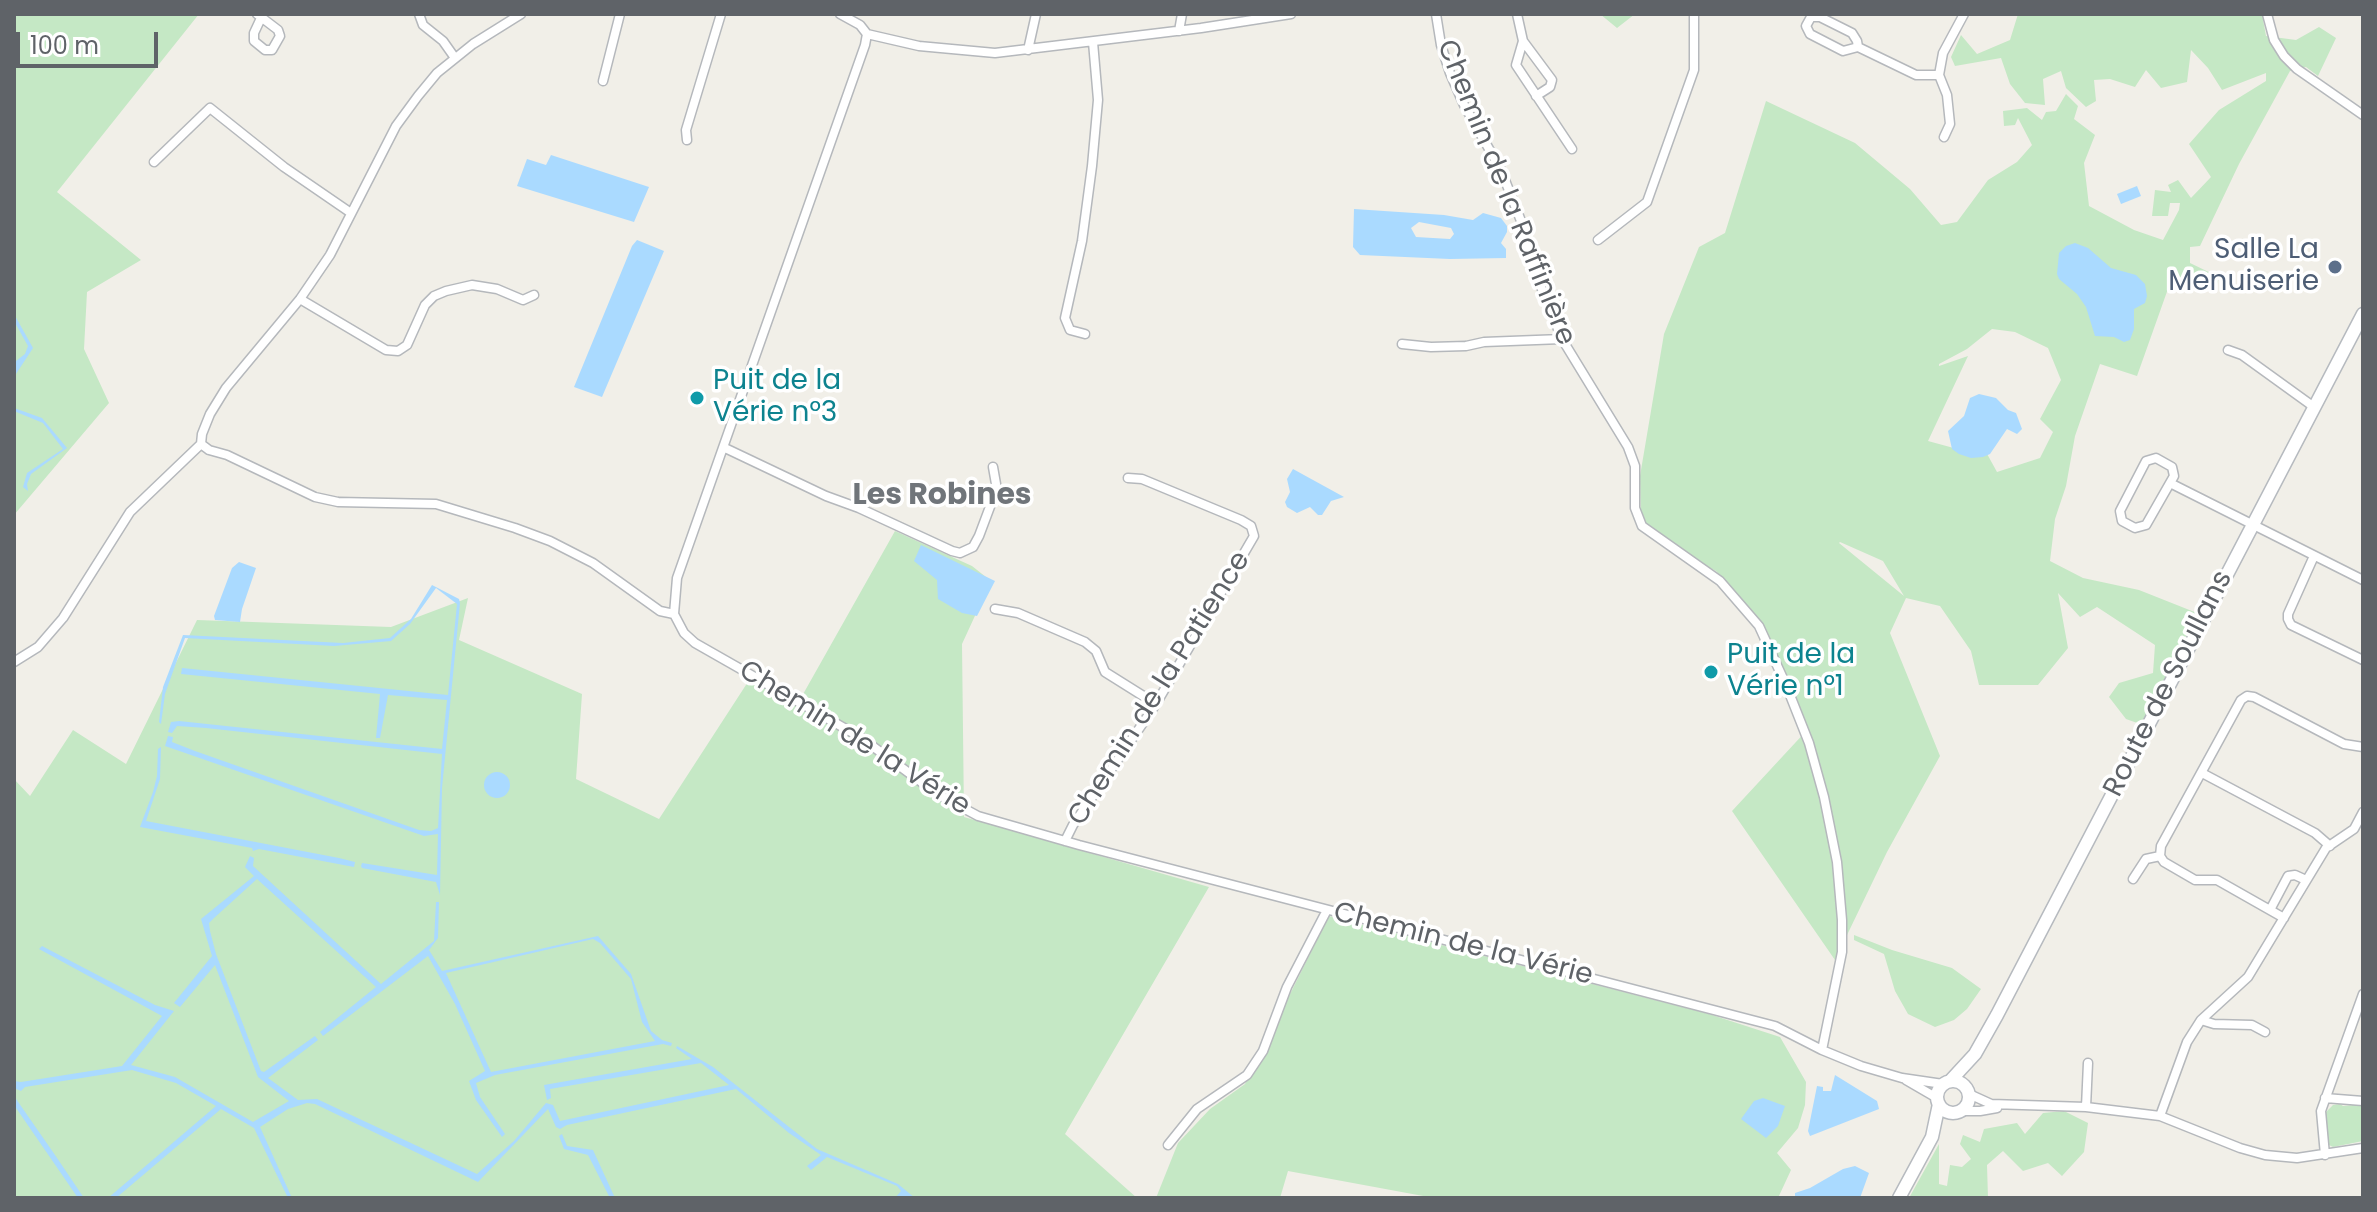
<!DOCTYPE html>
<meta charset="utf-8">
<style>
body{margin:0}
#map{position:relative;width:2377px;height:1212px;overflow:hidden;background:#f1efe8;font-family:Poppins,sans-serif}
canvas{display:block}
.frame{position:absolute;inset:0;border:16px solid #5f6368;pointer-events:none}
.scale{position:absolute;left:16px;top:32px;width:142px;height:36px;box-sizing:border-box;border:4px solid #5f6368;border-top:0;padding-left:10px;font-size:24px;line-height:28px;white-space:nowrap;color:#5f6368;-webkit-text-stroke:6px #fff;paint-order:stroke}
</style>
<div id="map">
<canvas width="2377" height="1212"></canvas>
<div class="frame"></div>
<div class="scale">100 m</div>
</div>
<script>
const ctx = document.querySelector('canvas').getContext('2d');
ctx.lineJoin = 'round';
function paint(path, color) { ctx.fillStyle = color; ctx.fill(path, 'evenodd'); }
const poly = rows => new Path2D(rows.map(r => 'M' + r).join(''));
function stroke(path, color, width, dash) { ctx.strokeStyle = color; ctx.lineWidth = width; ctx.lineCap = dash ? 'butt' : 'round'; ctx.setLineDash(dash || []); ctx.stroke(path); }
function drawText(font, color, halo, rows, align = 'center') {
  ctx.font = font + ' Poppins,sans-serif'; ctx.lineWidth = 7; ctx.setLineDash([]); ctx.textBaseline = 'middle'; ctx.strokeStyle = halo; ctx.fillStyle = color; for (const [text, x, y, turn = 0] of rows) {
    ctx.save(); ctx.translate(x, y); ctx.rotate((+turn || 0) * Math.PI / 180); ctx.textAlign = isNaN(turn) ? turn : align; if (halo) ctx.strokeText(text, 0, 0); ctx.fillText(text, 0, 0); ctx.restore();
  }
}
paint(poly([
 [14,14,199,14,57,192,141,260,87,292,84,349,109,403,14,515],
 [1600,14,1635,14,1617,28],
 [2018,14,2143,14,2146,16,2148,14,2262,14,2266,36,2296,40,2319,27,2336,38,2318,76,2306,67,2290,71,2239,164,2200,246,2190,247,2190,263,2219,277,2216,289,2187,273,2169,286,2137,376,2100,364,2075,436,2066,486,2055,519,2050,561,2083,578,2139,590,2197,613,2143,725,2126,719,2109,697,2119,683,2153,673,2155,645,2097,607,2080,617,2058,593,2068,648,2038,685,1979,685,1971,651,1940,606,1906,598,1890,633,1940,756,1887,852,1835,960,1732,811,1808,729,1763,627,1716,571,1663,543,1641,520,1640,476,1664,334,1699,247,1725,233,1766,101,1855,143,1910,189,1941,225,1957,222,1988,180,2017,162,2032,145,2018,118,2015,125,2004,126,2003,111,2027,108,2042,120,2046,112,2056,111,2066,94,2078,106,2074,119,2095,135,2084,163,2089,206,2134,230,2163,240,2179,210,2180,203,2170,203,2168,216,2152,216,2155,190,2171,192,2168,185,2178,180,2191,198,2211,177,2189,144,2219,110,2266,81,2266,73,2222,90,2208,68,2191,50,2187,82,2161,88,2146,70,2135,87,2110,79,2094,80,2096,101,2086,107,2066,88,2061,71,2043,79,2045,105,2025,103,2010,84,2001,58,1955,66,1951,57,1961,35,1977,54,2010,40],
 [1992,329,2015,332,2048,348,2061,380,2040,419,2053,432,2040,458,1997,472,1986,452,1961,450,1928,441,1968,356,1939,366,1939,364,1967,349],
 [1840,542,1883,561,1904,596,1839,543],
 [895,531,972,566,991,581,962,644,964,817,1209,887,1065,1134,1137,1198,14,1198,14,779,30,796,73,730,126,764,197,620,391,627,468,598,459,640,582,694,576,779,659,819,755,671,802,696],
 [1329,916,1709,1014,1780,1037,1806,1082,1805,1105,1798,1128,1777,1153,1791,1170,1778,1198,1434,1198,1288,1171,1280,1198,1156,1198,1178,1143,1210,1109,1245,1084],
 [1854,935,1892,950,1952,968,1981,989,1967,1009,1954,1020,1935,1027,1908,1014,1895,991,1884,954,1854,940],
 [2340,1104,2343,1106,2363,1104,2363,1141,2333,1147,2329,1145,2327,1141,2326,1112,2333,1105],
 [2064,1111,2088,1123,2084,1152,2062,1176,2048,1163,2023,1171,2003,1151,1987,1165,1988,1198,1909,1198,1939,1144,1939,1184,1947,1186,1950,1165,1962,1167,1971,1159,1960,1144,1963,1135,1980,1142,1984,1129,2017,1123,2025,1134,2043,1113]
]), '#c5e8c5');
paint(poly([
 [551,155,649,187,634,222,517,186,527,159,546,165],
 [2137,186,2141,196,2121,204,2117,194],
 [1354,209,1444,215,1473,220,1483,213,1501,218,1507,226,1507,232,1501,243,1506,249,1506,258,1450,259,1360,255,1353,247],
 [1419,222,1451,228,1454,234,1450,239,1416,237,1411,228],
 [637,240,664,251,602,397,574,387,632,246],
 [2075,243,2088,248,2111,268,2136,275,2145,284,2147,296,2145,303,2134,309,2134,329,2130,340,2124,342,2114,337,2095,336,2086,307,2077,294,2059,279,2057,274,2059,253,2066,246],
 [14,314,33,348,14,377,16,361,25,354,28,346,14,321],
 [1979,394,1996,398,2008,410,2016,413,2022,429,2017,434,2007,429,1990,454,1983,457,1971,458,1959,454,1952,449,1948,431,1964,416,1970,398],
 [14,408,42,418,67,448,31,474,27,484,28,491,23,487,27,473,63,449,43,423,14,411],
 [1293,469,1344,497,1331,501,1322,515,1318,515,1310,507,1297,513,1287,507,1285,502,1290,492,1287,479],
 [921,545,995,581,977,616,962,613,938,599,937,580,914,561],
 [239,562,256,568,242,609,240,622,215,620,214,616,232,568],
 [432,585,459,599,460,603,442,788,440,895,436,882,362,868,361,866,362,863,437,875,438,834,424,836,165,746,168,736,173,737,172,742,195,751,419,830,431,831,438,828,442,754,206,728,177,726,172,733,168,732,171,722,179,721,442,749,447,700,388,695,380,738,376,738,380,694,181,674,182,668,448,695,457,604,436,588,410,624,391,641,334,646,185,638,165,694,161,724,159,722,163,687,183,635,343,643,390,638,411,619],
 [161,747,160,779,146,821,339,858,355,862,354,867,259,849,253,851,252,848,140,827,153,792,157,776,158,749],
 '484 785a13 13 0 1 1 26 0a13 13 0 1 1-26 0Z',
 [250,856,254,858,253,866,381,984,434,941,436,902,439,902,438,938,429,950,442,971,598,936,631,974,651,1031,662,1040,672,1043,671,1046,663,1044,495,1075,476,1083,480,1097,505,1134,502,1137,476,1100,469,1081,485,1071,455,1004,428,956,323,1036,320,1032,376,987,257,879,214,918,209,923,210,931,216,954,261,1071,264,1072,315,1036,318,1040,268,1078,298,1100,317,1099,477,1174,514,1141,546,1103,553,1105,560,1121,729,1085,701,1063,550,1089,551,1098,547,1100,544,1085,692,1059,676,1048,677,1046,713,1067,817,1149,898,1184,915,1198,906,1196,895,1198,901,1191,897,1186,827,1157,811,1170,807,1166,821,1155,789,1133,736,1089,567,1125,560,1129,556,1127,548,1109,478,1182,315,1104,307,1103,288,1109,260,1127,292,1198,288,1198,254,1128,221,1109,116,1198,108,1198,216,1106,176,1083,132,1070,25,1087,21,1091,14,1088,14,1081,21,1082,122,1066,162,1016,39,949,42,946,155,1005,174,1011,131,1065,175,1077,253,1122,289,1101,258,1077,215,965,180,1007,174,1003,212,956,201,919,254,876,245,867],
 [593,939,600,943,631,979,642,1022,655,1041,491,1072,446,973],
 [1835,1075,1877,1101,1879,1109,1810,1136,1808,1131,1817,1086,1823,1087,1823,1091,1831,1091],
 [14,1096,55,1155,84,1198,78,1198,14,1105],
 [1763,1098,1785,1106,1778,1126,1766,1138,1741,1119,1754,1101],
 [562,1134,567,1146,593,1150,615,1198,610,1198,588,1155,564,1149,559,1136],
 [1855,1166,1869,1173,1860,1198,1795,1198,1795,1193,1810,1188,1843,1169]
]), '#aadaff');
const minor = poly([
 [257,14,278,30,280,36,272,50,265,50,254,41,254,33,261,18],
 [419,14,423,25,443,41,455,58],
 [840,14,860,25,867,34,865,45,677,578,674,614,684,633,695,643,860,737,939,795,978,816,1079,845,1775,1026,1822,1050,1861,1066,1902,1078,1943,1084],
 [1436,14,1441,45,1450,73,1464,105,1501,170,1521,221,1533,267,1562,339,1628,447,1635,466,1635,508,1642,526,1720,581,1759,626,1786,685,1809,743,1824,797,1837,862,1842,920,1842,952,1822,1050],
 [1517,14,1523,41,1552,80,1550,87,1536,96],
 [2267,14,2274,40,2284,56,2297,69,2363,115],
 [1179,31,1182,14],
 [867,34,919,46,995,53,1201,28,1291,14],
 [1523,41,1516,65,1572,149],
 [1858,47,1843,51,1810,34,1806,26,1811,17,1820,17,1852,33,1857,41,1858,47,1916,75,1939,75],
 [1028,50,1036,14],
 [603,81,620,14],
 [1944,137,1950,124,1947,95,1939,75,1943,53,1964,14],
 [687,140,686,130,721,14],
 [154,162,210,108,284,167,351,213],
 [1598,240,1647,202,1694,70,1694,14],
 [300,299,386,350,398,351,407,345,425,305,434,296,446,291,472,285,497,289,523,300,534,295],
 [1085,334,1070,330,1065,318,1082,241,1092,166,1098,100,1093,42],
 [1402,344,1431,347,1466,346,1484,342,1562,339],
 [2228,350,2242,355,2314,407],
 [201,444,209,450,227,455,315,497,338,502,436,504,515,528,550,541,593,563,660,611,674,614],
 [725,448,826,496,859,508,952,551,960,553,973,547,979,536,994,496,996,484,993,467],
 [2170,483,2146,525,2135,528,2122,521,2120,511,2146,461,2156,458,2172,467,2174,476,2170,483,2363,580],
 [2314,556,2288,614,2288,619,2291,625,2363,660],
 [995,609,1018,613,1085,642,1096,651,1105,672,1156,704],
 [14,662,38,647,63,618,130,512,201,444,202,434,210,414,226,388,300,299,330,255,396,126,418,96,437,73,473,44,521,14],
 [2202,773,2315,833,2330,846],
 [1065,841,1073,825,1156,704,1254,536,1251,526,1241,520,1142,479,1128,478],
 [2133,879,2146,859,2160,856],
 [2270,910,2288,876,2295,875,2306,880],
 [2284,918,2217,880,2195,880,2164,862,2160,856,2161,846,2241,700,2247,696,2254,697,2344,744,2363,747],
 [2201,1020,2214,1024,2252,1025,2265,1032],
 [1906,1080,1937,1098],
 [1969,1094,1991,1104,2086,1107,2160,1116,2240,1148,2265,1155,2297,1158,2363,1148],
 [2325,1098,2363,1101],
 [2086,1107,2088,1063],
 [1961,1111,1980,1111,1997,1108],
 [2160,1116,2187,1042,2201,1020,2248,977,2326,848,2354,829,2363,812],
 [1168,1145,1197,1109,1247,1075,1263,1051,1287,987,1327,910],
 [2325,1155,2321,1111,2363,994]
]);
const secondary = poly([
 [1951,1080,1975,1054,1997,1015,2363,314],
 '1937 1097a16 16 0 1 1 32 0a16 16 0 1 1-32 0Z',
 [1899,1198,1932,1137,1939,1104]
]);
stroke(minor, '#b5b8bc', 11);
stroke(secondary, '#b6babf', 15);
stroke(minor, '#fff', 8);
stroke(secondary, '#fff', 12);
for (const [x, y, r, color] of [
 [2335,267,8,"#5c6f8a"],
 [697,398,8,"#0f9aa8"],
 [1711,672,8,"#0f9aa8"]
]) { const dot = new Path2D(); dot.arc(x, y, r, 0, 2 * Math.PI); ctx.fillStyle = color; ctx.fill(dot); stroke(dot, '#fff', 3); }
drawText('28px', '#5f6368', '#fff', [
 ["Chemin de la Raffinière",1505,193,68],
 ["Route de Soullans",2169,684,-63],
 ["Chemin de la Patience",1160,689,-58],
 ["Chemin de la Vérie",854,739,32],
 ["Chemin de la Vérie",1463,945,14]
]);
drawText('28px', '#4e5e75', '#fff', [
 ["Salle La",2319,251],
 ["Menuiserie",2319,283]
], 'right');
drawText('28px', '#0d838f', '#fff', [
 ["Puit de la",713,382],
 ["Vérie n°3",713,414],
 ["Puit de la",1727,656],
 ["Vérie n°1",1727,688]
], 'left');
drawText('bold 30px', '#70757a', '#fff', [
 ["Les Robines",942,496]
]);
</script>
